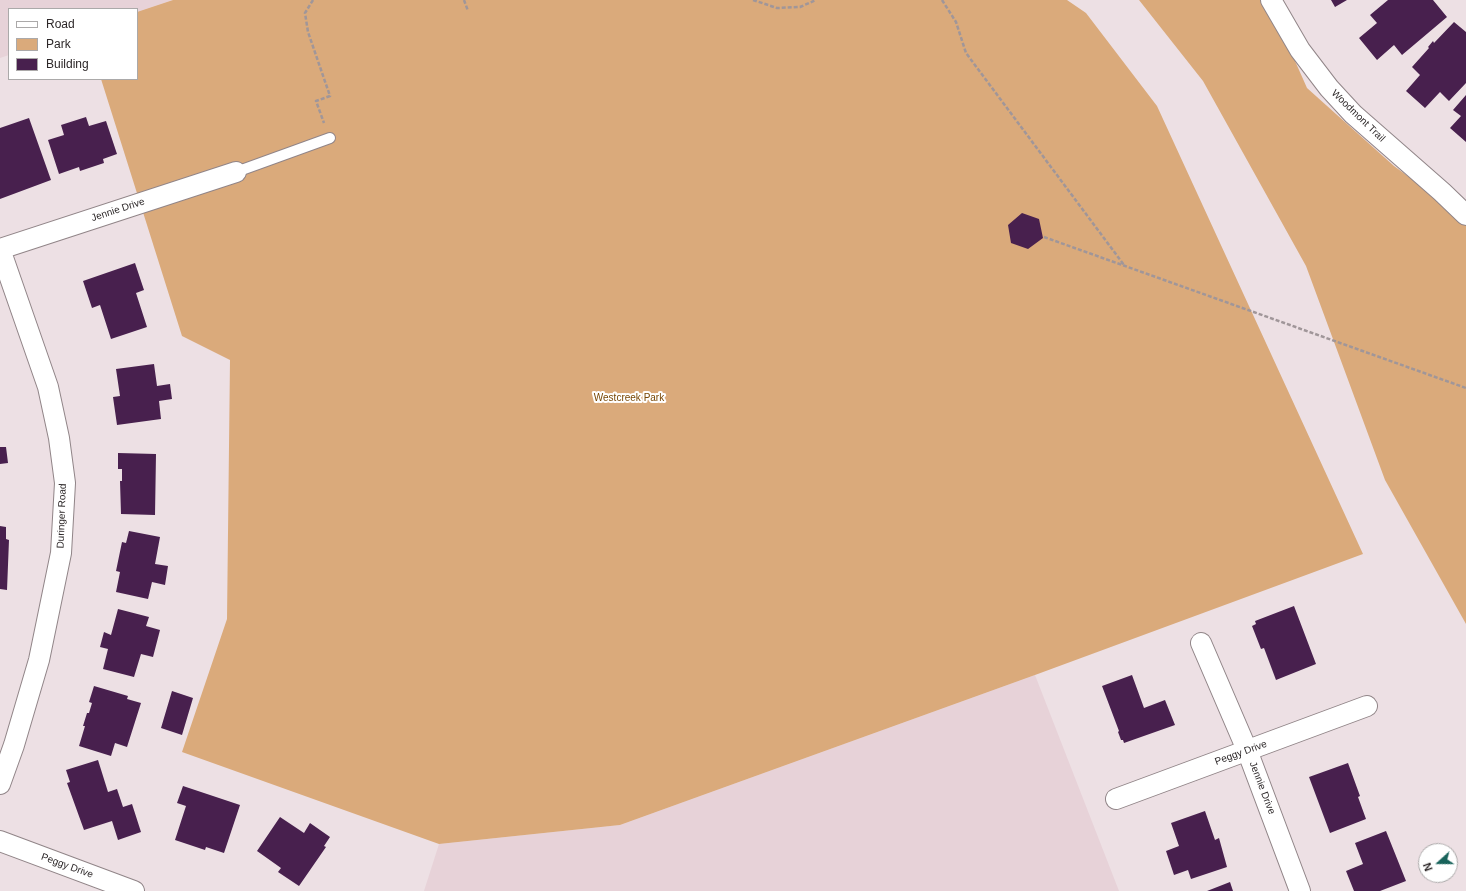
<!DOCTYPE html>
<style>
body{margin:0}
#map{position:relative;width:1466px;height:891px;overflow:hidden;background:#ede0e4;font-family:Arial,sans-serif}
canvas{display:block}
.legend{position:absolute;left:8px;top:8px;width:130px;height:72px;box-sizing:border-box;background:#fff;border:1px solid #aba9a9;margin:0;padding:5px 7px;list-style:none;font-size:12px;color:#2c2728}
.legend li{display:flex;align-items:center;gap:8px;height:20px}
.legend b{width:20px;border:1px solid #aba9a9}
.north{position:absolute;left:1418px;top:843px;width:40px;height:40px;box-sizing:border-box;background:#fff;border:1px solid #aba9a9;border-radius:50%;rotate:249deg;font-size:11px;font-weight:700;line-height:16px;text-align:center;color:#2c2728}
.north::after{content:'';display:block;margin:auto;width:14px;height:18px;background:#18635b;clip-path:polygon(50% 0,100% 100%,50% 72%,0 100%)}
</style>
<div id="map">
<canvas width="1466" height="891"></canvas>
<ul class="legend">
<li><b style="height:5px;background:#fff"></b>Road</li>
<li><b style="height:11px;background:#daaa7b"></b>Park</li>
<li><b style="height:11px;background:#48204e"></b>Building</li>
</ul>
<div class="north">N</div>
</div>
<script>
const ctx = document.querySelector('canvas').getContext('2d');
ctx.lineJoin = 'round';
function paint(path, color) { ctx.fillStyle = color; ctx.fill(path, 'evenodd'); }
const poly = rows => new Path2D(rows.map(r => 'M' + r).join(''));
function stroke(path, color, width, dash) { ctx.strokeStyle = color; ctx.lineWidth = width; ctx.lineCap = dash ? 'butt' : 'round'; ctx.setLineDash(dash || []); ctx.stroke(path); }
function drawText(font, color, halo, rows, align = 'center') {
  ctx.font = font + ' Arial,sans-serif'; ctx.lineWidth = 4; ctx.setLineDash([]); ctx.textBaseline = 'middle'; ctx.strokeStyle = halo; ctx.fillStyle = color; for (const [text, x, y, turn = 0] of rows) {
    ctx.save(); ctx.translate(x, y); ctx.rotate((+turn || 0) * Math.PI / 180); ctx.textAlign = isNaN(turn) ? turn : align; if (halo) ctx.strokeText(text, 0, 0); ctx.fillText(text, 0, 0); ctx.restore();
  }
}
paint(poly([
 [0,0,173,0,137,12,137,9,9,9,9,55,0,58],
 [1035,675,1119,891,424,891,439,844,620,825]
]), '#e7d2d8');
paint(poly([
 [173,0,1067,0,1086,13,1157,106,1363,554,1035,675,620,825,439,844,182,752,227,619,230,360,182,336,101,79,137,79,137,12],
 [1139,0,1268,0,1307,88,1394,166,1466,219,1466,624,1385,480,1306,266,1203,81]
]), '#daaa7b');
paint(poly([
 [1331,0,1347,0,1335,7],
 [1388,0,1433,0,1447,17,1402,55,1394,45,1377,60,1359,38,1377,23,1370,15],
 [1454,22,1466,32,1466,83,1449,101,1440,92,1425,108,1406,91,1420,75,1412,67,1429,48,1428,47,1433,41,1434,43],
 [1466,95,1466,142,1450,128,1461,116,1453,110],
 [86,117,89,126,106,121,117,154,103,159,104,163,80,171,79,167,59,174,48,140,64,135,61,125],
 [29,118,51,180,0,199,0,128],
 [1022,213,1039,219,1043,238,1028,249,1011,243,1008,225],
 [135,263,144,290,136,293,147,327,111,339,100,305,92,308,83,281],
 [154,364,157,386,170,384,172,399,159,401,161,419,117,425,113,397,120,396,116,369],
 [0,447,6,447,8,463,0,464],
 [118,453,156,454,155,515,121,514,120,481,122,481,122,469,118,469],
 [0,526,6,527,6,539,9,540,7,590,0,589],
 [129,531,160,537,155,564,168,566,165,585,152,582,148,599,116,592,120,572,116,571,122,542,126,543],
 [1294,606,1316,664,1276,680,1264,648,1261,649,1252,626,1256,624,1255,621],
 [118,609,149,617,146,626,160,630,153,657,141,654,134,677,103,669,108,649,100,647,104,632,111,635],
 [1132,675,1144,708,1165,700,1175,725,1124,743,1123,740,1121,740,1118,732,1119,731,1102,686],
 [94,686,128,696,127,699,141,703,127,747,115,743,111,756,79,746,85,726,83,726,87,713,89,713,92,703,89,702],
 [172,691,193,698,182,735,161,728],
 [98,760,108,792,117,789,123,807,132,804,141,832,118,840,112,821,84,830,67,783,70,782,66,770],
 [1348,763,1360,796,1358,797,1366,819,1330,833,1309,777],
 [183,786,240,805,224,853,206,847,205,850,175,840,186,806,177,803],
 [1205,811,1215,840,1219,838,1227,867,1191,879,1188,870,1174,875,1166,851,1179,846,1171,823],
 [280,817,304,833,310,823,330,837,324,846,326,847,299,886,278,872,281,868,257,851],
 [1386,831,1406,881,1380,891,1354,891,1346,871,1363,864,1355,843],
 [1230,882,1233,891,1207,891]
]), '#48204e');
const service = poly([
 [236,172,330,138]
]);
const minor = poly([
 [1271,0,1300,50,1329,88,1353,114,1442,192,1466,215],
 [0,249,236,172],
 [1201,643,1247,750,1300,891],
 [0,784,14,745,39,660,61,553,65,483,59,438,48,387,0,249],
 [1116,799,1367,706],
 [0,841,134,891]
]);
stroke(service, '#918588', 12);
stroke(minor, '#918588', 22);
stroke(poly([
 [313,0,305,13,308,32,330,96,316,101,324,123],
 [464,0,468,11],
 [753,0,777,8,800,7,816,0],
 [942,0,956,22,966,53,1124,265],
 [1044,237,1466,388]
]), '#a09699', 2.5, [4, 2]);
stroke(service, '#fff', 10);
stroke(minor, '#fff', 20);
drawText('10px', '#2c2728', '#fff', [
 ["Woodmont Trail",1358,116,44],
 ["Jennie Drive",118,210,-18],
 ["Duringer Road",62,516,-88],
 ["Peggy Drive",1241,753,-20],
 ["Jennie Drive",1262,788,69],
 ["Peggy Drive",67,866,20]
]);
drawText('10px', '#784705', '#fff', [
 ["Westcreek Park",629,398]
]);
</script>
